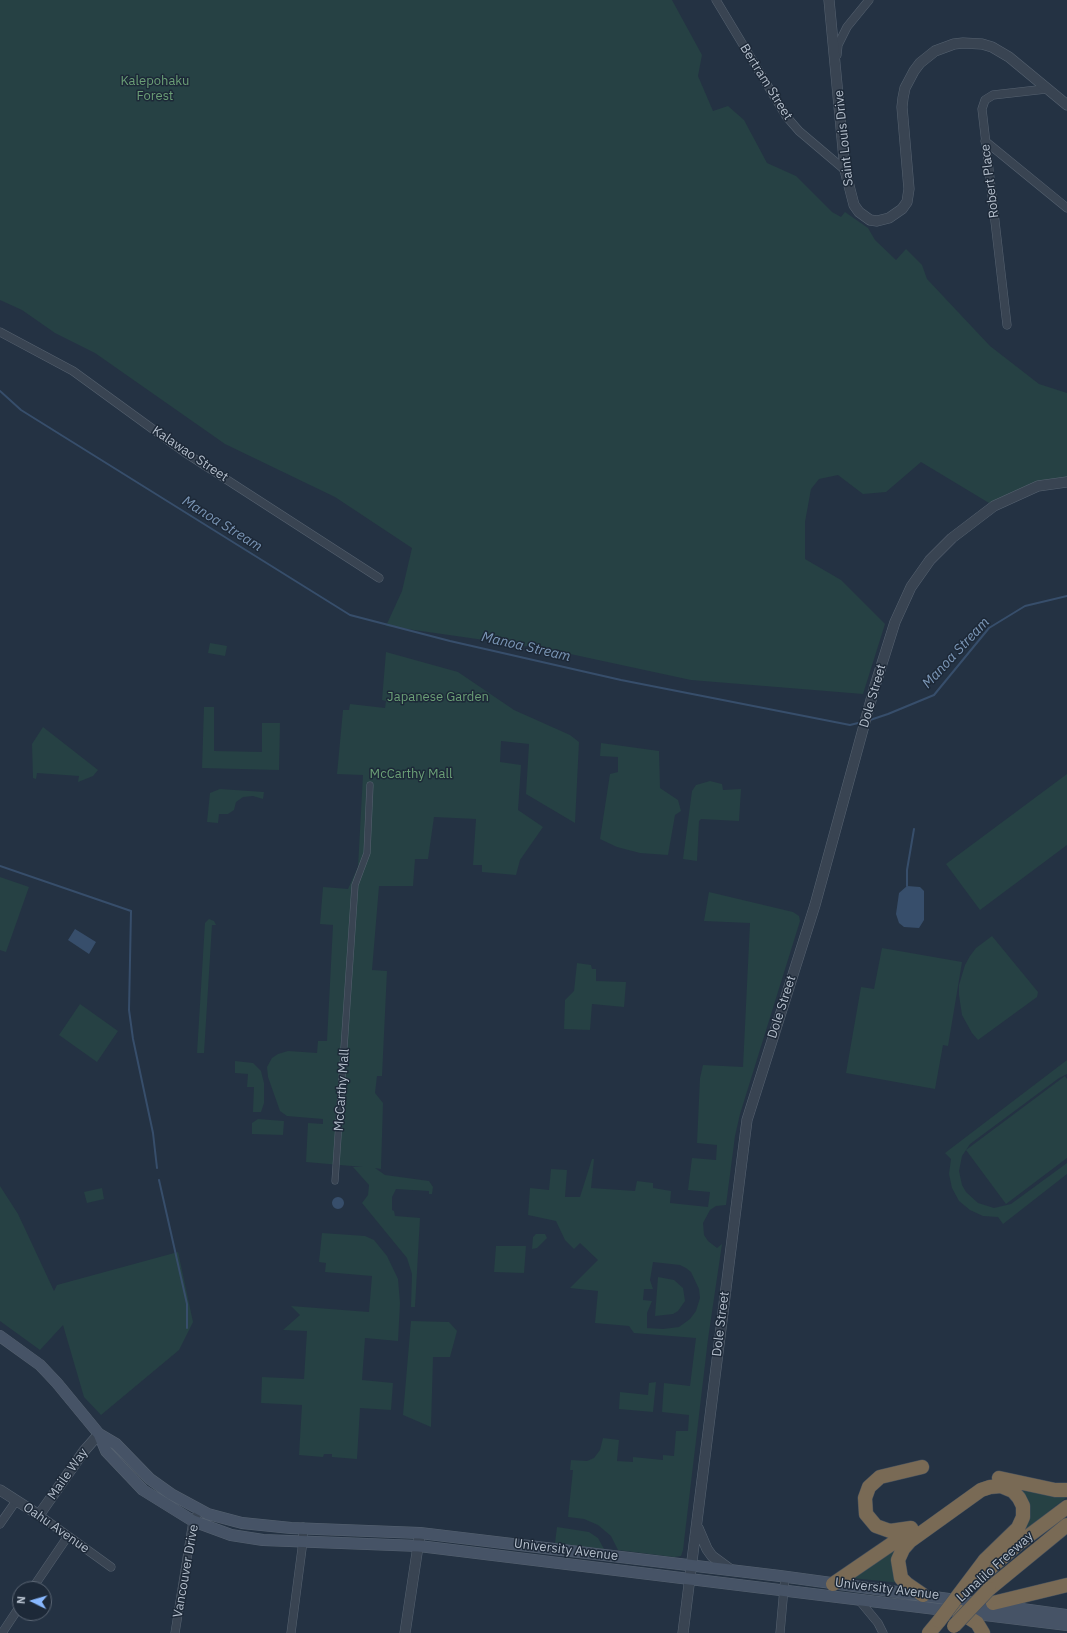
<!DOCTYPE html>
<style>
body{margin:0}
#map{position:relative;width:1067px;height:1633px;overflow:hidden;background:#243243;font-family:"IBM Plex Sans",sans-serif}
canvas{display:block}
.north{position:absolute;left:12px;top:1581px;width:40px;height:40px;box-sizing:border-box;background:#1d2938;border:1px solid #5a6573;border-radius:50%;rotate:275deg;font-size:11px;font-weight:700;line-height:16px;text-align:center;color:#b5bfcc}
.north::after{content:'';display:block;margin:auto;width:14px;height:18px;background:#88b8ff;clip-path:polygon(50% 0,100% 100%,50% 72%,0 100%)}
</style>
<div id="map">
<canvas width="1067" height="1633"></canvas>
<div class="north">N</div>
</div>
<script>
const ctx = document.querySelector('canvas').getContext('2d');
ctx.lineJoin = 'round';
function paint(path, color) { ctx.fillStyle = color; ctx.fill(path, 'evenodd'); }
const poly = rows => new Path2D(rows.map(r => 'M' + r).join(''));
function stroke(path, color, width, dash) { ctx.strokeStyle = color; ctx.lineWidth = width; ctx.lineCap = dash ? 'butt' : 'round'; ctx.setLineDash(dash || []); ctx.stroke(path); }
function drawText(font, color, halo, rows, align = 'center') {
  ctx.font = font + ' "IBM Plex Sans",sans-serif'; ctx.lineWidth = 3; ctx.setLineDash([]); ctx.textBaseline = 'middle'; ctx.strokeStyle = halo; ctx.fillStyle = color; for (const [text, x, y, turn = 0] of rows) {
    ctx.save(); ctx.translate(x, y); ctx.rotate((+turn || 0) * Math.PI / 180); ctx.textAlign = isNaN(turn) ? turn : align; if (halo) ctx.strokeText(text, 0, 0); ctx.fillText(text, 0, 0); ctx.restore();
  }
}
paint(poly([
 [0,0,672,0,702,55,698,76,713,111,728,106,744,120,767,163,796,176,832,212,841,217,845,212,868,228,875,240,896,260,906,249,922,265,927,279,990,346,1039,384,1067,393,1067,482,1038,486,994,506,921,462,886,492,863,494,838,475,819,479,811,489,805,522,805,559,841,580,885,624,863,694,691,680,547,649,386,626,402,591,412,548,335,497,225,444,95,353,55,333,22,310,0,300],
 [210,643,227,646,225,656,208,653],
 [386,652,458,672,514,710,570,735,579,742,575,823,526,794,529,744,501,741,500,762,521,765,518,810,543,827,520,860,516,875,482,872,482,865,473,865,476,819,434,817,428,859,415,859,413,886,379,886,372,970,387,971,382,1076,377,1076,375,1093,383,1103,381,1169,375,1168,385,1175,429,1181,433,1187,432,1194,429,1194,429,1191,396,1189,392,1197,392,1210,394,1211,395,1216,420,1218,415,1307,411,1307,412,1274,407,1258,362,1203,368,1195,369,1185,353,1167,363,1167,306,1162,308,1123,323,1124,323,1119,287,1116,280,1111,268,1077,267,1067,272,1058,278,1054,288,1051,317,1053,318,1041,327,1041,333,925,320,924,323,887,348,889,358,867,363,775,337,774,343,710,349,710,350,704,385,708,386,701,382,700],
 [204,707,214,707,214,751,262,752,262,723,280,723,279,770,202,768],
 [43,727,98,770,93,776,78,782,79,776,37,773,36,779,33,778,32,744],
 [601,743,659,751,660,788,678,800,681,811,675,815,668,855,640,853,617,847,600,839,610,774,618,772,618,757,600,756],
 [1067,774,1067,845,980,910,946,864],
 [710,781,722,784,723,790,741,789,739,821,701,819,699,821,697,861,683,859,692,791,696,785],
 [220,789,264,792,263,799,253,796,243,797,236,802,234,810,228,814,219,814,218,823,207,822,210,793],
 [0,877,29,887,6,952,0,950],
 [709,892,793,912,799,916,800,921,740,1114,735,1136,726,1205,716,1206,710,1210,703,1223,704,1235,708,1241,717,1248,722,1244,708,1339,683,1550,681,1556,674,1557,618,1550,611,1536,598,1525,584,1519,568,1517,573,1470,570,1470,571,1460,587,1461,594,1458,600,1450,603,1438,619,1440,617,1461,633,1462,633,1457,663,1460,663,1455,674,1456,676,1431,688,1431,689,1415,662,1412,664,1383,690,1386,696,1338,634,1333,629,1326,595,1323,598,1291,570,1288,598,1260,580,1243,574,1249,565,1240,556,1221,528,1215,530,1188,549,1190,551,1169,567,1170,565,1197,580,1197,592,1159,594,1159,591,1188,635,1191,637,1181,653,1183,653,1188,671,1191,670,1203,708,1207,710,1192,688,1190,692,1158,716,1160,717,1145,697,1143,700,1078,703,1065,743,1067,750,923,704,921],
 [653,1262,680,1265,686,1268,691,1272,699,1289,700,1298,696,1311,690,1319,679,1327,663,1329,647,1328,647,1313,652,1301,643,1300,644,1289,653,1289,650,1280],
 [209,919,214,921,216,925,212,925,204,1053,197,1053,205,923],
 [992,936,1038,992,1037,997,978,1040,972,1033,962,1015,959,995,959,985,965,965,970,956,976,948],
 [882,948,962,962,948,1046,943,1045,935,1089,846,1073,861,987,874,989],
 [577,963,591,965,592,969,596,969,596,981,626,982,624,1007,592,1004,590,1030,564,1029,565,1000,574,991],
 [80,1004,118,1031,97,1062,59,1035],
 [1067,1060,1067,1074,1059,1078,970,1144,962,1156,959,1171,962,1185,966,1192,978,1203,994,1208,1011,1204,1067,1163,1067,1174,1003,1224,998,1217,983,1216,970,1210,959,1201,952,1188,949,1174,951,1159,945,1153],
 [235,1061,253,1063,261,1071,264,1083,264,1103,261,1112,253,1112,254,1087,247,1087,248,1074,235,1073],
 [1065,1076,1067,1079,1067,1158,1006,1204,966,1150],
 [258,1119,284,1121,283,1135,252,1134,252,1123],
 [0,1186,18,1214,54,1291,57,1285,178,1252,193,1322,179,1350,101,1415,84,1397,63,1325,40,1350,0,1321],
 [102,1188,104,1199,87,1203,84,1192],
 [322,1233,365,1236,374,1240,387,1256,398,1279,400,1303,398,1341,365,1338,362,1380,393,1383,391,1410,360,1408,357,1459,332,1457,332,1454,324,1454,323,1457,299,1455,302,1405,261,1403,262,1377,304,1379,307,1331,283,1330,300,1315,291,1306,369,1312,372,1276,325,1272,326,1263,319,1262],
 [536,1234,545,1234,547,1238,537,1248,532,1249,533,1237],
 [496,1246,526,1246,524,1273,494,1272],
 [658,1277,674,1280,683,1288,685,1301,678,1311,673,1314,655,1316],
 [411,1321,449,1322,457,1331,450,1357,433,1357,431,1427,403,1415],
 [656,1382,653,1412,619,1409,620,1392,648,1395,649,1383],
 [996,1481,1031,1489,1067,1494,1067,1497,995,1554,1022,1528,1026,1516,1026,1508,1019,1493,1012,1488,1004,1484,987,1484,922,1529,900,1548,896,1556,895,1567,901,1583,851,1578,974,1489,985,1483],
 [557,1527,589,1532,598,1538,604,1549,555,1543]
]), '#264144');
paint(poly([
 [907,886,920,887,924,891,924,920,919,928,904,927,899,923,896,914,899,893],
 [75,929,96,942,89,954,68,940],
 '332 1203a6 6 0 1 1 12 0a6 6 0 1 1-12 0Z'
]), '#374e6b');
stroke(poly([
 [0,391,21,410,350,615,450,641,621,680,850,725,862,722],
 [870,720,888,714,934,695,989,628,1025,606,1067,596],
 [0,866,131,911,129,1010,133,1039,153,1133,157,1168],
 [907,886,907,870,914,829],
 [159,1180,187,1304,187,1328]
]), '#374e6b', 2);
const pedestrian = poly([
 [335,1181,355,885,367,853,370,785]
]);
const minor = poly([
 [716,0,786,116,799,131,845,170],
 [837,55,838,45,847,27,869,0],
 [985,141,1067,208],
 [1007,325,982,109,985,100,993,95,1046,89],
 [0,332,73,371,187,454,379,578],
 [39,1515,111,1567],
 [0,1524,16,1501],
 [32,1589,68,1536],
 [859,1600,878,1623,883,1633],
 [2,1633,20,1606],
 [175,1633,193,1521,200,1510],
 [291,1633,303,1541,303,1527],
 [780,1633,785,1577]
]);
const tertiary = poly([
 [829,0,845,170,854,205,859,212,870,220,877,221,889,218,902,209,907,202,909,189,902,107,903,98,905,88,914,71,920,63,935,51,954,44,963,43,982,44,992,47,1009,57,1067,105],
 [0,1490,39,1515,84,1451,99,1434],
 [698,1528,707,1549,712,1556,731,1570],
 [405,1633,420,1533],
 [683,1633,747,1120,815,905,874,689,895,622,911,587,930,560,952,538,994,506,1038,486,1067,482]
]);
const secondary = poly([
 [0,1336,40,1365,57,1383,99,1434,106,1451,143,1490,193,1521,231,1535,263,1540,419,1546,1067,1625],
 [99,1434,116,1444,150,1479,171,1494,208,1514,242,1523,291,1528,420,1533,780,1576,1067,1615]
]);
const motorway = poly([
 [999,1478,1055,1490,1067,1490],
 [911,1528,890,1531,876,1526,866,1514,865,1498,869,1487,880,1477,922,1467],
 [979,1578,1019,1543,1067,1507],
 [833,1584,912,1530],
 [989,1589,1067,1525],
 [923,1595,907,1584,901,1578,898,1560,903,1549,910,1541,981,1490,990,1487,1001,1486,1013,1491,1019,1498,1023,1506,1023,1517,1018,1528,985,1560],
 [993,1603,1067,1585],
 [958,1611,977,1623,983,1633],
 [929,1633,939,1621]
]);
stroke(pedestrian, '#566270', 7);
stroke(minor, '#566270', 9);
stroke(tertiary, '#566270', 11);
stroke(secondary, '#566270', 12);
stroke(motorway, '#434f5d', 15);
stroke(pedestrian, '#394452', 6);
stroke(minor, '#394452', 8);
stroke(tertiary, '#394452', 10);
stroke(secondary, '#465366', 11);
stroke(motorway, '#796a55', 14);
const motorwayBridge = poly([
 [939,1621,985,1560],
 [954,1626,989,1589]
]);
stroke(motorwayBridge, '#434f5d', 15, []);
stroke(motorwayBridge, '#796a55', 14);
drawText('13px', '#6b9f76', '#1d2938', [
 ["Kalepohaku",155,81],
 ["Forest",155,96],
 ["Japanese Garden",438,697],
 ["McCarthy Mall",411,774]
]);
drawText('13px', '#b5bfcc', '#1d2938', [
 ["Bertram Street",766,82,58],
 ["Saint Louis Drive",844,138,-96],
 ["Robert Place",990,181,-97],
 ["Kalawao Street",190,454,34],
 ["Dole Street",873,696,-74],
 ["Dole Street",782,1007,-72],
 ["McCarthy Mall",342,1090,-86],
 ["Dole Street",721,1324,-83],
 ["Maile Way",68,1474,-55],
 ["Oahu Avenue",56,1528,35],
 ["University Avenue",566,1550,7],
 ["Lunalilo Freeway",995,1567,-42],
 ["Vancouver Drive",186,1571,-80],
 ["University Avenue",887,1589,7]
]);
drawText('italic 14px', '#7b96b6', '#1d2938', [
 ["Manoa Stream",222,524,32],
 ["Manoa Stream",526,647,13],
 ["Manoa Stream",956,653,-47]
]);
</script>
